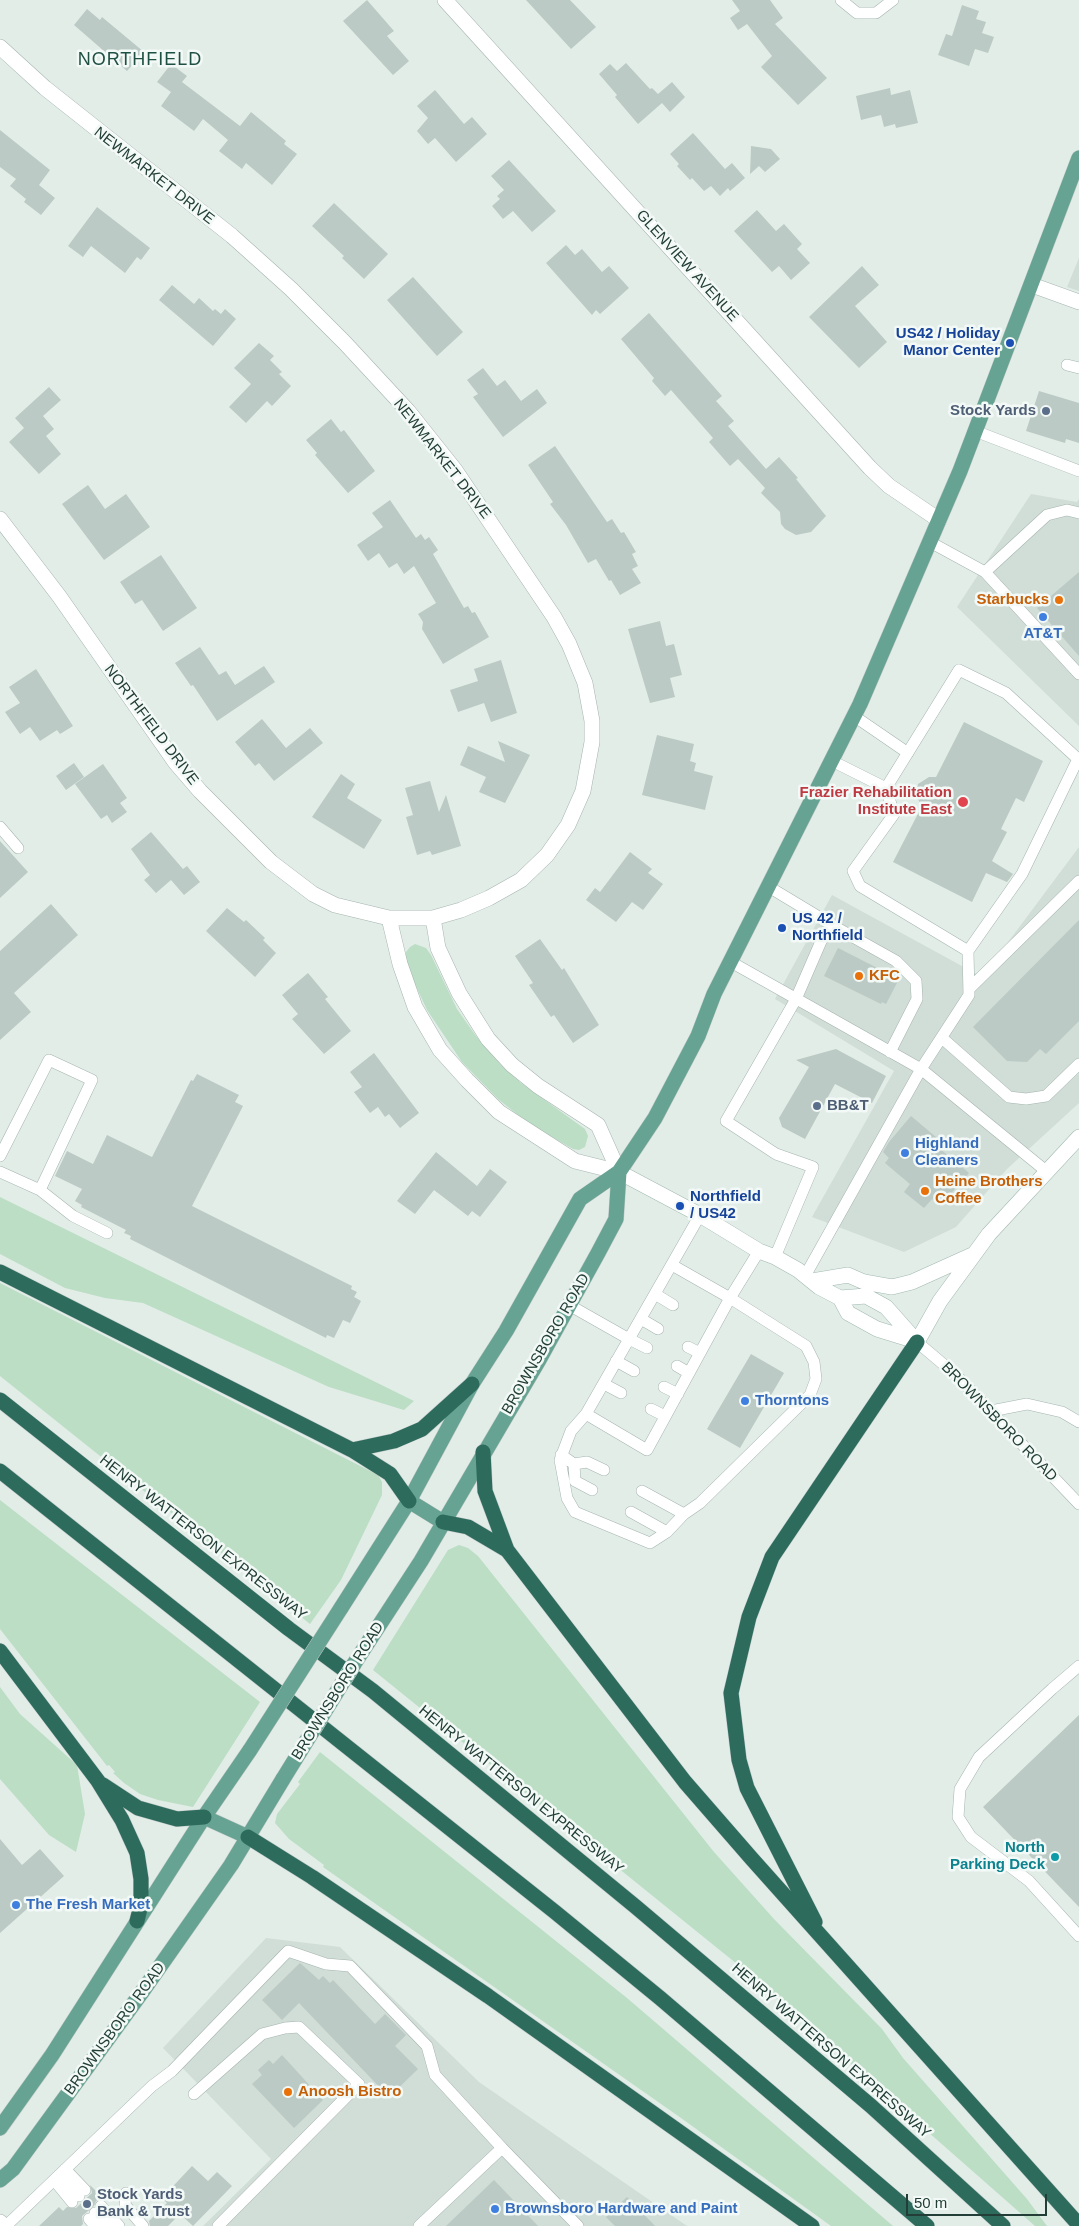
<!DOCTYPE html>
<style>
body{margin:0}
#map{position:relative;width:1079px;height:2226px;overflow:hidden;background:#e2ede8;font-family:Helvetica,sans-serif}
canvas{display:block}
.scale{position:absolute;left:906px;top:2194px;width:141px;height:22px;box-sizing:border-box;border:2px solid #223e36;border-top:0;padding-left:6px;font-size:15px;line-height:18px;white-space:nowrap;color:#223e36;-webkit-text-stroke:4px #f3f9f6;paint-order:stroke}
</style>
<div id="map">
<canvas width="1079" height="2226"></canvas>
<div class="scale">50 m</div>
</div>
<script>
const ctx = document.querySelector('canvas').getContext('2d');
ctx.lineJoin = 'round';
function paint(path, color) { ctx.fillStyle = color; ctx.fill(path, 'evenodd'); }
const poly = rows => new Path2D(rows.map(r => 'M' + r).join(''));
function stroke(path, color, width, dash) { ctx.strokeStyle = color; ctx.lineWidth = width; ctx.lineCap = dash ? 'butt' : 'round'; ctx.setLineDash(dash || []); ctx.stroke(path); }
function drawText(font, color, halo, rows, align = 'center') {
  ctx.font = font + ' Helvetica,sans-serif'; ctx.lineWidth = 5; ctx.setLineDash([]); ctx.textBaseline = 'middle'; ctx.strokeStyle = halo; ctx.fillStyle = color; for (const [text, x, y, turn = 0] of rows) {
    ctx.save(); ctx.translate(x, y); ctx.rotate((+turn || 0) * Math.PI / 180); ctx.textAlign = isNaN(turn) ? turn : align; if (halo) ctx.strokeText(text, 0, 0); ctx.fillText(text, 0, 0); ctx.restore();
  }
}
paint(poly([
 [1079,258,1079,291,1067,287],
 [1031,494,1077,502,1079,499,1079,726,957,607],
 [1079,847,1079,1103,1007,1169,956,1227,904,1252,812,1217,894,1071,775,999,832,895,982,977],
 [266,1938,340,1947,479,2082,687,2226,203,2226,271,2159,163,2048]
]), '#d1ddd7');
paint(poly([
 [415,944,426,948,431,955,457,1009,476,1036,501,1065,521,1083,585,1129,588,1136,585,1147,579,1150,573,1149,528,1123,498,1099,462,1062,427,1010,415,984,406,960,406,952,410,947],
 [0,1197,414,1401,404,1410,329,1387,143,1303,105,1298,65,1288,0,1254],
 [0,1283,378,1475,382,1482,382,1495,341,1580,310,1624,0,1376],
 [0,1500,260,1702,193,1807,158,1800,140,1794,124,1783,113,1773,115,1772,109,1765,107,1766,0,1629],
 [459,1545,468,1548,478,1556,714,1852,774,1919,882,2029,903,2058,1027,2199,1047,2226,1035,2226,737,1964,373,1670,448,1550],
 [0,1687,20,1714,77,1765,85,1814,76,1852,49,1835,0,1779],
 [320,1752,627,1998,893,2226,831,2226,681,2118,323,1867,324,1865,289,1839,275,1823,277,1814,300,1784,298,1782]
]), '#bbdec4');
paint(poly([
 [367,0,394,31,387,36,409,61,393,75,343,21],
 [526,0,570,0,596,27,571,49],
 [732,0,770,0,783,18,775,24,827,78,798,105,761,67,772,56,747,24,738,30,730,18,740,11],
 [962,5,979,11,976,19,986,22,982,33,994,37,988,53,975,49,969,66,938,55,946,34,952,36],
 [87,9,100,20,102,17,144,52,127,71,74,25],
 [626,63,650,89,652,88,658,94,672,82,685,97,670,112,662,103,638,124,615,97,617,95,599,74,610,64,617,71],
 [171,64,187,76,182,82,240,126,251,112,286,141,284,144,297,154,272,185,246,163,242,169,219,151,228,140,203,119,194,131,161,106,171,92,157,82],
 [890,88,891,95,910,90,918,123,896,128,895,124,884,127,881,115,861,120,856,96],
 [435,90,464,124,472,117,487,134,456,162,435,138,428,144,417,131,428,118,417,106],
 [0,130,50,170,39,185,55,198,41,215,24,202,26,199,10,186,16,179,0,167],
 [693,133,725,169,732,163,745,178,730,191,728,188,720,196,711,186,704,191,692,178,690,180,677,166,679,164,670,154],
 [751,146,771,149,780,159,765,172,759,166,750,174],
 [509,160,556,211,532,232,513,211,503,219,492,206,500,199,497,196,504,190,491,176],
 [334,203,388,254,364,279,342,258,344,256,312,226],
 [97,207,150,248,141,260,137,257,125,273,91,246,83,257,68,246],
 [757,210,776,231,784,224,802,244,797,249,810,263,791,280,779,266,772,272,734,231],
 [566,245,575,255,582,249,602,272,609,266,629,288,600,314,596,310,592,315,546,263],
 [862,266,879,285,855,306,887,342,859,368,809,317],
 [413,277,463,332,437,356,387,300],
 [172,285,194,304,199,298,213,311,215,309,221,314,225,309,236,319,213,346,159,300],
 [649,313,722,396,716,401,734,421,728,426,766,469,779,457,798,478,796,479,826,516,811,532,796,535,785,529,781,524,780,512,761,493,765,488,738,459,730,466,709,442,713,438,671,390,665,396,652,381,654,378,621,339],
 [259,343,274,356,270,360,282,372,279,374,291,386,272,406,267,401,246,423,229,407,251,384,234,368],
 [483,368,497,386,505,380,521,401,537,389,547,403,503,437,473,397,478,394,467,380],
 [49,387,61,400,43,416,54,429,46,436,61,454,39,474,9,442,24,428,15,418],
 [1039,391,1079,403,1079,443,1066,439,1065,443,1026,431],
 [331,419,341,432,344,430,375,471,348,493,315,455,317,453,306,440],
 [555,446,607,522,612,519,621,533,624,532,636,552,632,554,638,566,632,569,641,583,620,595,611,580,609,581,596,559,588,563,566,525,550,504,553,502,528,465],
 [88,485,105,509,126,494,150,527,104,560,62,504],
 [390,500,416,538,421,534,425,540,429,537,438,550,433,554,464,608,468,606,472,613,475,612,489,637,443,664,422,629,423,622,418,614,436,603,414,566,404,574,397,563,389,568,379,553,368,561,357,545,383,527,372,513],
 [161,555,197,608,163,631,142,600,135,604,120,582],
 [1079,572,1079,656,1037,608],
 [660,621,666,646,674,644,682,675,670,678,675,697,650,703,628,629],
 [200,647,219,675,226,671,235,685,264,666,275,682,217,721,193,685,191,686,175,663],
 [501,660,517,713,491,722,484,703,458,712,450,690,478,681,474,669],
 [36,669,73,726,60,734,57,730,40,741,30,727,20,734,5,712,20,703,9,687],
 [262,719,286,748,310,728,323,743,274,781,259,763,255,766,235,742],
 [964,722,1043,761,1024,802,1016,798,1001,829,1007,832,992,861,1013,874,1007,882,986,873,972,902,893,862,922,806,916,796,918,784,929,777,936,777],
 [657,735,694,744,690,761,696,763,694,771,713,776,705,810,642,795],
 [498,741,530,755,505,803,479,792,486,777,460,765,468,746,505,762],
 [74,763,84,777,66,790,56,776],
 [103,764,127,798,120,803,127,812,112,823,107,815,101,819,75,784],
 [341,774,355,784,347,798,382,820,364,849,312,817],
 [430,781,439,812,446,795,461,846,432,855,430,851,417,855,406,817,413,815,405,788],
 [151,832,183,869,187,866,200,882,184,895,171,880,156,893,144,880,150,875,131,849],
 [0,841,28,872,0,898],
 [630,852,652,869,648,873,663,884,643,910,632,902,616,922,586,900,595,888,600,892],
 [51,904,78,935,14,993,31,1012,0,1040,0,951],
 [227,908,244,922,246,920,265,938,263,940,276,953,255,977,206,931],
 [1079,920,1079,1021,1046,1054,1040,1049,1027,1062,1007,1061,973,1027],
 [540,939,562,970,564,968,599,1025,573,1043,554,1015,551,1017,529,985,533,983,515,956],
 [838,948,899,979,886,1004,882,1002,881,1004,824,976],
 [308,973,328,997,325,999,351,1031,324,1054,292,1019,298,1014,282,995],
 [836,1049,886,1076,872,1103,835,1084,805,1139,782,1127,779,1118,809,1067,796,1060],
 [374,1053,419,1113,400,1128,389,1114,385,1117,378,1107,370,1113,354,1092,362,1087,350,1072],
 [197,1074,239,1095,235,1102,243,1106,192,1206,352,1286,351,1289,357,1292,354,1297,361,1301,350,1323,343,1320,334,1338,327,1335,326,1338,130,1239,131,1236,124,1233,126,1230,81,1207,82,1205,75,1201,82,1189,55,1176,67,1151,93,1164,107,1135,152,1157,191,1080,193,1081],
 [911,1116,943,1143,939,1148,969,1173,940,1206,932,1199,924,1208,904,1192,910,1184,885,1163,889,1158,883,1152,889,1142],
 [436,1152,477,1186,490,1169,507,1182,480,1217,472,1211,468,1216,434,1190,415,1214,397,1201],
 [751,1354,784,1373,740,1448,707,1429],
 [1079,1715,1079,1907,983,1807],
 [0,1839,22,1865,40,1849,64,1876,0,1933],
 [300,1963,319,1980,323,1976,330,1983,333,1980,375,2024,385,2014,406,2035,395,2046,418,2069,389,2097,299,2003,282,2020,262,2000],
 [282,2055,323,2100,294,2128,252,2084,262,2075,258,2070,269,2060,273,2064],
 [192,2166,208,2181,217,2172,232,2186,193,2226,180,2214,168,2226,150,2226,149,2221,167,2203,162,2198],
 [494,2180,538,2226,446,2226],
 [90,2185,105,2200,100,2199,96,2201,94,2206,82,2216,83,2224,81,2226,39,2226,59,2207,63,2211,67,2207,76,2208,92,2193],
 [627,2197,655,2226,615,2226,606,2217]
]), '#bbcac4');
const lane = poly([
 [841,0,857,13,876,13,893,0],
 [1067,365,1079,368],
 [975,431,1079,471],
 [930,542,985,572,1079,674],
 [985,572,1047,515,1067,510,1079,513],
 [854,716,908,753],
 [832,761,886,788],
 [0,827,18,848],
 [769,887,837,928],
 [968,951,1022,874,1078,759],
 [731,962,921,1069,805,1276],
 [969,989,1079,881],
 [942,1038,1009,1097,1026,1099,1046,1096,1079,1064],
 [0,1156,49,1060,92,1080,40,1190],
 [1046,1171,921,1069,969,995,968,951,860,886,853,871,894,814,886,788,959,670,1006,693,1079,760],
 [0,1172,40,1190,73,1216,107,1233],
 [775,1257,813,1167,776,1154,726,1121,796,999,822,939,837,928,896,961,916,981,917,999,890,1052],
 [655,1294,673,1305],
 [569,1305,629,1339,586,1414,647,1450,730,1298,759,1251],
 [641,1319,658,1329],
 [917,1342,956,1375,1079,1504],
 [688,1347,700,1353],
 [647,1348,629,1339,700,1215],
 [616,1361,634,1371],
 [677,1366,689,1373],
 [604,1384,621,1393],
 [664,1387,678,1394],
 [651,1409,665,1416],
 [991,1411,1027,1404,1062,1412,1079,1422],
 [586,1414,571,1431,560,1460,567,1498,575,1512,650,1543,667,1532,684,1514,700,1503,810,1395,816,1379,814,1362,806,1346,730,1298,672,1265],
 [561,1455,574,1464,575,1481,592,1490],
 [574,1464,587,1462,604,1470],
 [642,1491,684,1514],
 [631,1512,667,1532],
 [1079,1666,1052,1689,979,1757,960,1789,958,1817,971,1837,1029,1881,1079,1936],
 [194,2094,262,2034,285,2028,299,2027,359,2084,218,2226],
 [65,2169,85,2190],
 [59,2175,79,2196],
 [54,2180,72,2202],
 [126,2193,125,2205,143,2226],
 [101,2206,119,2226],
 [95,2213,107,2226],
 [89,2219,95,2226],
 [6,2226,152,2086,172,2071,288,1951,326,1964,350,1966,427,2046,435,2075,502,2148],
 [419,2226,502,2148,578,2226]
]);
const street = poly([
 [445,0,870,468,889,486,939,520],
 [0,47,45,88,232,236,291,289,345,343,408,411,455,470,554,617,569,644,585,683,592,721,592,742,583,791,568,825,547,855,521,880,489,898,461,910,433,918,389,918,335,905,313,894,271,862,200,791,175,762,59,596,0,519],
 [1032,285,1079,302],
 [389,918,400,964,415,1007,440,1050,467,1080,499,1112,575,1161,619,1172],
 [433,918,438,948,459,993,488,1039,512,1065,538,1086,598,1125,619,1172],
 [0,2222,4,2226]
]);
const secondary = poly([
 [619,1172,700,1215,759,1251,775,1257,798,1270,819,1287,840,1298,866,1296,886,1307,917,1342],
 [812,1281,848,1275,864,1282,892,1287,912,1282,972,1255],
 [840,1298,848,1313,877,1329,916,1341],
 [917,1342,940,1301,989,1234,1079,1137]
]);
const primary = poly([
 [409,1501,443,1522],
 [341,1608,409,1501,472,1384,506,1331,580,1199,619,1172,655,1118,698,1036,714,994,860,704,960,471,1079,158],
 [354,1664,421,1561,539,1360,598,1253,616,1219,619,1172],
 [204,1817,248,1837],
 [0,2128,52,2055,204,1817,250,1750],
 [0,2180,13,2169,142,1992,231,1865,283,1779]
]);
const highway = poly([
 [0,1272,352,1450,390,1474,409,1501],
 [0,1400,289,1629,373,1691,636,1907,871,2106,1003,2226],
 [352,1450,394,1441,422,1429,472,1384],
 [483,1452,485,1491,507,1550,685,1782,752,1859,1079,2225],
 [0,1471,555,1912,660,1998,927,2226],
 [443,1522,468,1527,507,1550],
 [0,1651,98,1781,122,1820,137,1853,141,1879,141,1905,137,1921],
 [103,1785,138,1808,177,1819,204,1817],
 [248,1837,312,1877,488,1996,812,2226],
 [815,1922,747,1788,739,1760,731,1693,749,1617,772,1557,917,1342]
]);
stroke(lane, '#a5b5af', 12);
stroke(street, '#a5b5af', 16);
stroke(secondary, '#a1b9b0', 16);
stroke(primary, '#c1c9c7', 16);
stroke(highway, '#c1c9c7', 16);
stroke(lane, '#fff', 11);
stroke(street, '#fff', 15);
stroke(secondary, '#fff', 15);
stroke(primary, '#67a392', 15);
stroke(highway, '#2d6b5d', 15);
const primaryBridge = poly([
 [250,1750,341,1608],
 [283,1779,354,1664]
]);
stroke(primaryBridge, '#c1c9c7', 16, []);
stroke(primaryBridge, '#67a392', 15);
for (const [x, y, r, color] of [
 [1010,343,5,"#1a4fb4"],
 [1046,411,5,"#5c6f8a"],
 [1059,600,5,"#e8710a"],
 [1043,617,5,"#3f7fe0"],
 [963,802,6,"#e0444e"],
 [782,928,5,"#1a4fb4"],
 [859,976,5,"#e8710a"],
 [817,1106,5,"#5c6f8a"],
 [905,1153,5,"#3f7fe0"],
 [925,1191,5,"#e8710a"],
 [680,1206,5,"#1a4fb4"],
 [745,1401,5,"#3f7fe0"],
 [1055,1857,5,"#0f9aa8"],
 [16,1905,5,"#3f7fe0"],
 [288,2092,5,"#e8710a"],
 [87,2204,5,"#5c6f8a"],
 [495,2209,5,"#3f7fe0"]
]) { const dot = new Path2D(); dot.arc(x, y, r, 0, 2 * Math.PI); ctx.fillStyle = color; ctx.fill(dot); stroke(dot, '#f3f9f6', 2); }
drawText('15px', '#223e36', '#f3f9f6', [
 ["NEWMARKET DRIVE",154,176,38],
 ["GLENVIEW AVENUE",687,266,48],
 ["NEWMARKET DRIVE",442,459,52],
 ["NORTHFIELD DRIVE",151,725,53],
 ["BROWNSBORO ROAD",546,1344,-60],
 ["BROWNSBORO ROAD",999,1422,46],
 ["HENRY WATTERSON EXPRESSWAY",203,1538,38],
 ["BROWNSBORO ROAD",338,1691,-58],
 ["HENRY WATTERSON EXPRESSWAY",521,1790,39],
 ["BROWNSBORO ROAD",115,2029,-54],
 ["HENRY WATTERSON EXPRESSWAY",831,2051,41]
]);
drawText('bold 15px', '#164399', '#f3f9f6', [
 ["US42 / Holiday",1000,334,"right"],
 ["Manor Center",1000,351,"right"],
 ["US 42 /",792,919],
 ["Northfield",792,936],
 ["Northfield",690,1197],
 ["/ US42",690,1214]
], 'left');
drawText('bold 15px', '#4e5e75', '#f3f9f6', [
 ["Stock Yards",1036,411,"right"],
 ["BB&T",827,1106],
 ["Stock Yards",97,2195],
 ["Bank & Trust",97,2212]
], 'left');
drawText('bold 15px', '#c56008', '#f3f9f6', [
 ["Starbucks",1049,600,"right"],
 ["KFC",869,976],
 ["Heine Brothers",935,1182],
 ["Coffee",935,1199],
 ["Anoosh Bistro",298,2092]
], 'left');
drawText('bold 15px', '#366cbe', '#f3f9f6', [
 ["AT&T",1043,634,"center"],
 ["Highland",915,1144],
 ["Cleaners",915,1161],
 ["Thorntons",755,1401],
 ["The Fresh Market",26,1905],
 ["Brownsboro Hardware and Paint",505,2209]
], 'left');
drawText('bold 15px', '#be3a42', '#f3f9f6', [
 ["Frazier Rehabilitation",952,793],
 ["Institute East",952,810]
], 'right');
drawText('bold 15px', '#0d838f', '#f3f9f6', [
 ["North",1045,1848],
 ["Parking Deck",1045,1865]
], 'right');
ctx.letterSpacing = '1px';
drawText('18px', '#1e5043', '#f3f9f6', [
 ["NORTHFIELD",140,60]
]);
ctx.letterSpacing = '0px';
</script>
